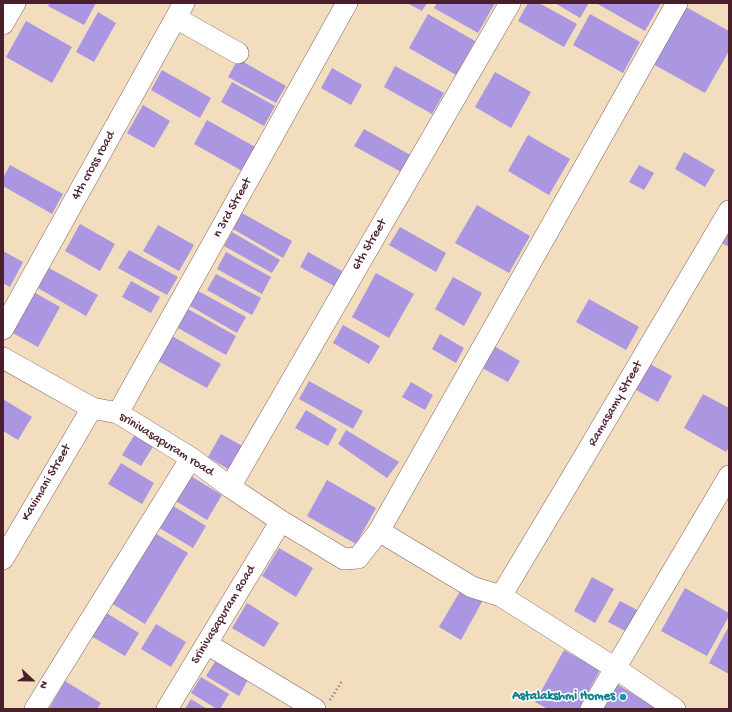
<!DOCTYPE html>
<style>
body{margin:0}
#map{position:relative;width:732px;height:712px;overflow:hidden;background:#f2ddbf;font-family:"Gochi Hand",sans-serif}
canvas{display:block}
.frame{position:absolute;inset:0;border:4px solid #4a1f2b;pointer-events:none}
.north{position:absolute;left:12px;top:660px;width:40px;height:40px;-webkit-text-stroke:3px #fff;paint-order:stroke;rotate:112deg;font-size:11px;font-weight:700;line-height:16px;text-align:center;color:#4a1f2b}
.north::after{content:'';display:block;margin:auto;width:14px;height:18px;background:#4a1f2b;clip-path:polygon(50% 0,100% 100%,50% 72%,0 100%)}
</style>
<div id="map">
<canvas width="732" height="712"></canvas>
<div class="frame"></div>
<div class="north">N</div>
</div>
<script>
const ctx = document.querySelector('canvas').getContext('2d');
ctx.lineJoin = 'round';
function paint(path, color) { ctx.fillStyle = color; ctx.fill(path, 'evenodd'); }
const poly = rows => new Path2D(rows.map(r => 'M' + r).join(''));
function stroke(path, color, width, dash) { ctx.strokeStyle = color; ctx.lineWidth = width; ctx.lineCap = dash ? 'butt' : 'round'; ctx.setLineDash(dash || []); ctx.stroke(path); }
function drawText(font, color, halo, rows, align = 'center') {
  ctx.font = font + ' "Gochi Hand",sans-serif'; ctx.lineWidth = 3; ctx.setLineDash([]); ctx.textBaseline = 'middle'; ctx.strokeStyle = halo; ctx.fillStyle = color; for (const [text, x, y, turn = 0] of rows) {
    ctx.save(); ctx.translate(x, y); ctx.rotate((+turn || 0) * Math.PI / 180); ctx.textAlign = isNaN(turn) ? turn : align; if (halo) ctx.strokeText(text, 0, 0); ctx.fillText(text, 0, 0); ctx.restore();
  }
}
paint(poly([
 [50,3,96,3,84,25,48,6],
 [407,3,427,3,422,11],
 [437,3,495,3,478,33,434,8],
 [528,3,539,3,577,24,564,47,518,21],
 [555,3,589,3,580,18],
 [596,3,661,3,645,31],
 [686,7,729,31,729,51,705,93,653,64],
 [98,12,116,23,94,62,76,52],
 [428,14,475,41,456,75,409,48],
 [590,14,640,42,623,73,573,45],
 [26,21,72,47,52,83,6,57],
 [238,59,286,86,276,103,228,77],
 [395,66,444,93,432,114,384,87],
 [332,68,362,85,351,105,321,88],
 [162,70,211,98,200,118,151,90],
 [495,72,531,92,511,128,475,107],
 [232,82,275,106,264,126,221,102],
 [143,105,170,121,154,148,127,133],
 [207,120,257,148,244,172,194,144],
 [364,129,412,156,403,173,354,146],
 [528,135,570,159,549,195,508,171],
 [684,152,715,170,705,187,675,169],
 [10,165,63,194,52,214,3,186,3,178],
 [639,165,654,173,644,190,629,182],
 [477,205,530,236,509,273,455,243],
 [242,213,292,241,283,258,233,229],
 [729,221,729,247,718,241],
 [80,224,115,244,100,271,65,251],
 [158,225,194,245,179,271,143,251],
 [400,227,446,253,436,272,389,245],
 [232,232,280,260,272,273,224,246],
 [129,250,178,277,167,295,118,268],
 [3,251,23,262,10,287,3,283],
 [226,252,271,277,262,294,217,269],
 [308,252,342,271,334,286,300,267],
 [49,268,98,295,86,316,38,288],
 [376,273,414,294,389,338,352,317],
 [216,274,261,298,252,315,207,290],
 [453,277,482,293,464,326,435,309],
 [131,281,160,297,151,313,122,297],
 [32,291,60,307,38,347,9,331],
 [198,291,246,317,237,333,190,306],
 [589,299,639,327,626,350,576,322],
 [188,309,236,336,226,355,178,328],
 [343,325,380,346,369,364,333,343],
 [440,334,464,348,456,363,432,349],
 [172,336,221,364,207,388,158,361],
 [494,346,520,361,508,382,482,368],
 [650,364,672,376,658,402,636,390],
 [309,381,363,411,353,429,299,399],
 [411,382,433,395,425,410,402,397],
 [703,394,729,408,729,447,726,452,684,428],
 [3,399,32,417,18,440,3,431],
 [306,410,337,429,328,446,295,428],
 [346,430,399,462,387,478,338,444],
 [137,431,156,442,141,466,122,455],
 [221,434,246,448,233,472,208,457],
 [121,463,154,483,142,504,108,484],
 [189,475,222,495,207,520,174,500],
 [327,480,376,508,356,544,307,516],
 [170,504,206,526,193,548,156,526],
 [153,532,188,553,145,624,111,603],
 [279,548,313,568,296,597,262,576],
 [592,577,614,589,595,623,574,611],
 [462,588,483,600,461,640,439,627],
 [685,588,729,613,729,616,707,656,661,631],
 [620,601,641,612,629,633,608,622],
 [247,603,279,623,264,647,232,628],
 [105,612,139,633,125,656,91,636],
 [156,624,186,642,171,667,141,649],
 [729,626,729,674,709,663],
 [564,650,600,670,579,709,548,709,535,702],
 [218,657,250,676,239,696,206,676],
 [201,677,229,694,220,709,217,709,191,693],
 [65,681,101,703,97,709,49,709],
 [617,684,657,709,602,709],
 [191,699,207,709,185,709]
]), '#ab96e2');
const minor = poly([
 [176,18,238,53],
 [3,24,15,3],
 [3,329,184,3],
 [3,358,92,408,118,413,191,458,230,487,281,521,344,559,358,558,379,531,677,3],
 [118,413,347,3],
 [230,487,510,3],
 [379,531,472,587,501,596,615,668,675,709],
 [3,559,92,408],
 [501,596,571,479,729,211],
 [207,644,315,709],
 [35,709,191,458],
 [167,709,281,521],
 [591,709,729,476]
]);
stroke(minor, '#85625f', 22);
stroke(poly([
 [330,700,342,681]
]), '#85625f', 2.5, [1, 3]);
stroke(minor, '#fff', 21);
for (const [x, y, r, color] of [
 [623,697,4,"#0f9aa8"]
]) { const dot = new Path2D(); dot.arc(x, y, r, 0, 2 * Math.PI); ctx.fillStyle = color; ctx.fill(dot); stroke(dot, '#fff', 1.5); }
drawText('13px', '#4a1f2b', '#fff', [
 ["4th cross road",94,166,-61],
 ["n 3rd Street",233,208,-61],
 ["6th Street",370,245,-60],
 ["Ramasamy Street",616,404,-60],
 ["srinivasapuram road",166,445,32],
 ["Kavimani Street",47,483,-60],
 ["Srinivasapuram Road",224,615,-59]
]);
drawText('bold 13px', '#0d838f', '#fff', [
 ["Astalakshmi Homes",615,697]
], 'right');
</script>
